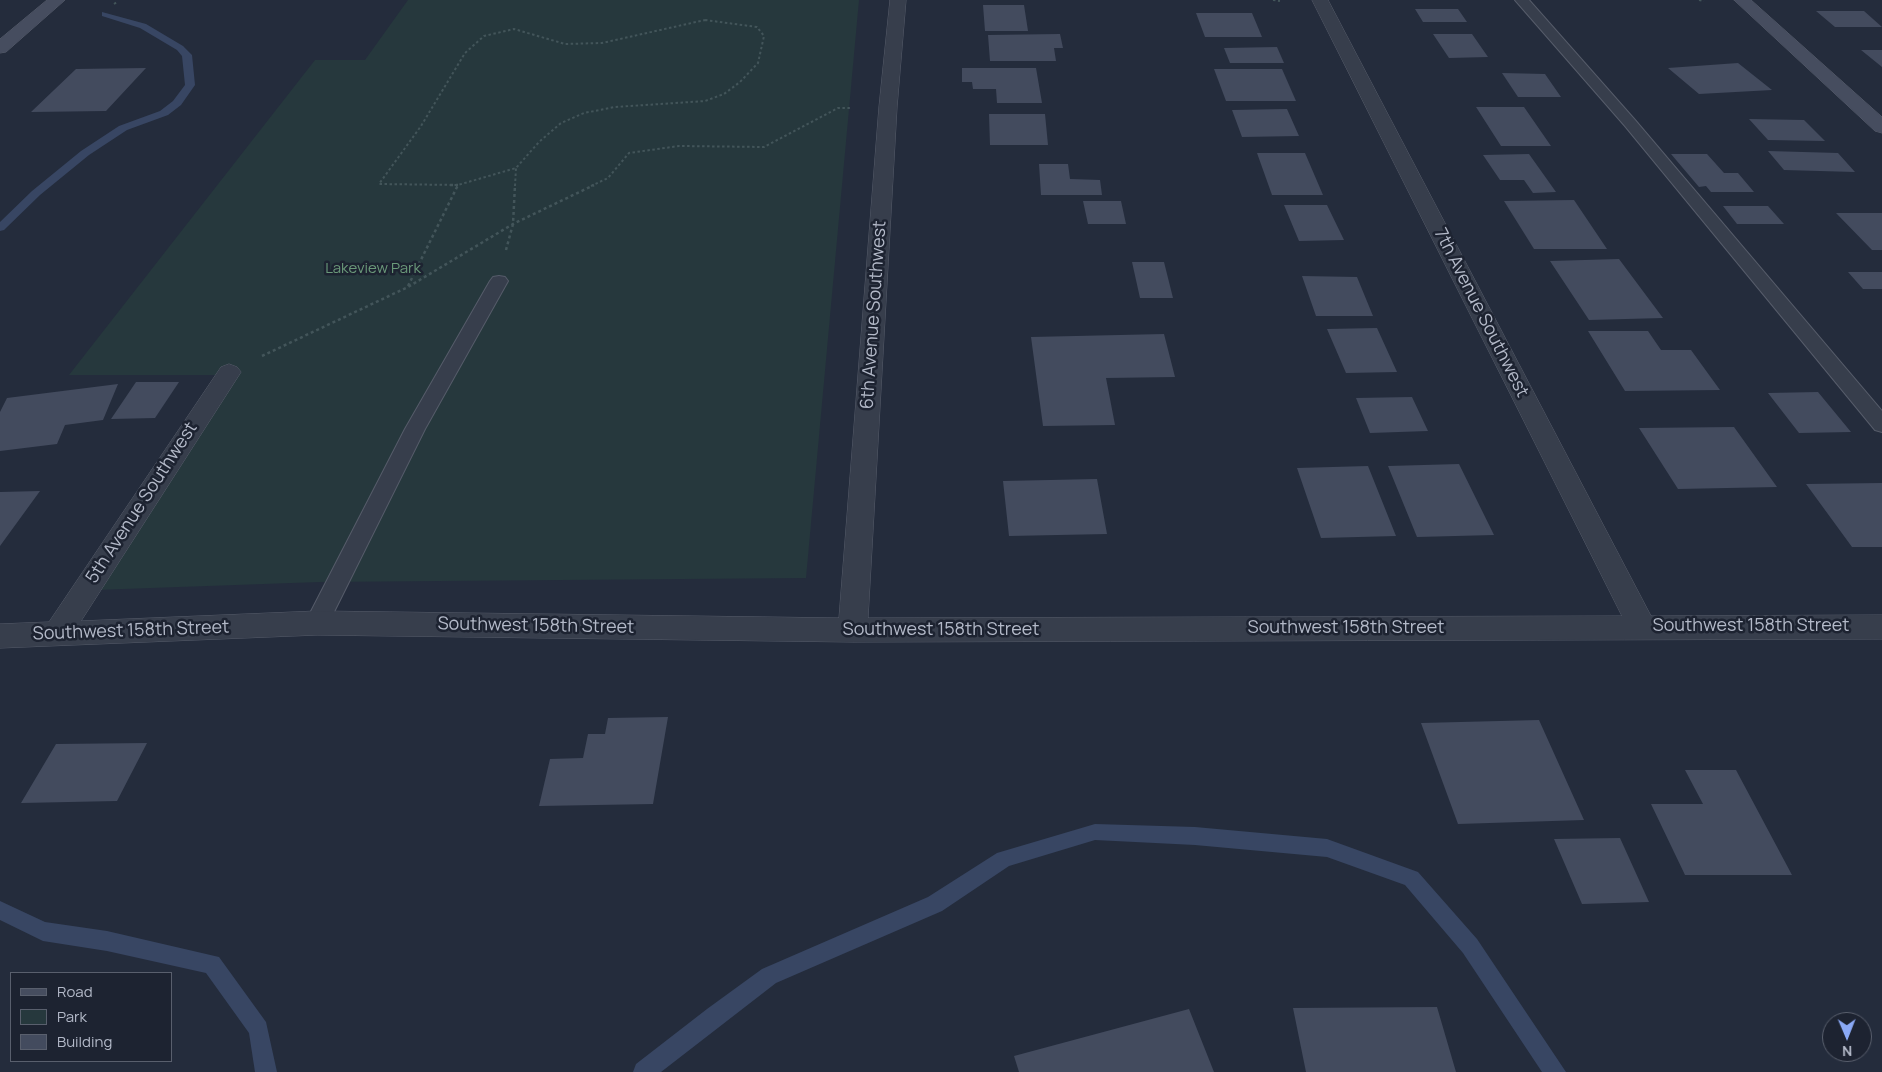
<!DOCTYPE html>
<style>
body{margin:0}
#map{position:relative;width:1882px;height:1072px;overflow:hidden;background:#242c3c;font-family:Manrope,sans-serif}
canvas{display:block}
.legend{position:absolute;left:10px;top:972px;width:162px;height:90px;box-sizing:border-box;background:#1d2331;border:1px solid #595f6d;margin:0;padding:6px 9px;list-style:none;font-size:15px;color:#b3b9c8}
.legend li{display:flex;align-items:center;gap:10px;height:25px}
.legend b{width:25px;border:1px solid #595f6d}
.north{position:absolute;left:1822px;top:1012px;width:50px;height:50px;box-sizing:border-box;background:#1d2331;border:1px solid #595f6d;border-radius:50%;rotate:179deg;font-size:14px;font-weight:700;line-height:20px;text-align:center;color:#b3b9c8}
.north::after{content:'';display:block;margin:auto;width:18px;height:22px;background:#8aa9f6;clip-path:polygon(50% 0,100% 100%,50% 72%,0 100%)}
</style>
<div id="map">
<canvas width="1882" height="1072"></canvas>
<ul class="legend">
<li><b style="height:6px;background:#464d5f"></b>Road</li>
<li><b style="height:14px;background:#26383d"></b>Park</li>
<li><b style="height:14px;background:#434b5e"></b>Building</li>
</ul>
<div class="north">N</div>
</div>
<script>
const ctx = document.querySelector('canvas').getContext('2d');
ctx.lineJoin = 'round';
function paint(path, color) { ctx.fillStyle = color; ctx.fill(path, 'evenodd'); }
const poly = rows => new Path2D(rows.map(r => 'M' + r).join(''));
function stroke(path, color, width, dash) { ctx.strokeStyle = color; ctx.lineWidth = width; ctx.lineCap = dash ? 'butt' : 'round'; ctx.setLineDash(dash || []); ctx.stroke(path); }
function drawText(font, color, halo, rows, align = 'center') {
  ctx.font = font + ' Manrope,sans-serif'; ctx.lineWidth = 5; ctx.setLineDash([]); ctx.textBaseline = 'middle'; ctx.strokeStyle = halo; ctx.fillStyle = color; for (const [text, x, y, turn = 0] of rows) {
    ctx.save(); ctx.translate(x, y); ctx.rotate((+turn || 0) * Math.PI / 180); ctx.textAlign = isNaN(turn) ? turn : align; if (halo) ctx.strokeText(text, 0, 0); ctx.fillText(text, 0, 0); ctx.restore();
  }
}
paint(poly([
 [408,0,859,0,806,578,320,582,95,590,231,375,69,375,315,60,365,60]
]), '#26383d');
paint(poly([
 [102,12,146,24,183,46,192,55,195,85,181,105,168,115,127,130,89,155,40,195,4,230,0,231,0,222,32,191,81,151,119,126,160,111,173,101,185,85,182,56,177,50,140,28,102,16,102,12],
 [1095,824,1195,827,1327,839,1418,872,1477,939,1566,1072,1542,1072,1463,953,1405,885,1327,857,1195,845,1095,840,1009,866,942,911,776,983,661,1072,633,1072,636,1064,707,1009,762,969,928,897,997,853,1095,824],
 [0,901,45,922,107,931,219,957,266,1022,277,1072,255,1072,249,1033,206,973,107,951,43,941,0,920,0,901]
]), '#384663');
paint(poly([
 [983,5,1024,5,1028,31,985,31],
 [1415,9,1458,9,1467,22,1423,22],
 [1816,11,1864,11,1882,27,1835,27],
 [1196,13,1252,13,1262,37,1205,37],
 [1060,34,1063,48,1054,48,1056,61,990,61,988,35],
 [1433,34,1472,34,1488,57,1449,58],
 [1277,47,1284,63,1230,63,1224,48],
 [1861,50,1882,50,1882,67],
 [1738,63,1772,90,1699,94,1668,68],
 [146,68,106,111,31,112,76,69],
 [962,68,1036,68,1042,103,997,103,996,89,973,89,972,82,962,82],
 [1214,69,1282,69,1296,101,1226,101],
 [1502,73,1545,74,1561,97,1518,97],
 [1476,107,1524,107,1551,146,1501,146],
 [1287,109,1299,136,1242,137,1232,110],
 [989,114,1045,114,1048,145,990,145],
 [1749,119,1804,120,1825,141,1768,140],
 [1768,151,1838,153,1855,172,1784,170],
 [1257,153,1305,153,1323,195,1272,195],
 [1529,154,1556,192,1533,193,1524,180,1500,180,1483,155],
 [1671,154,1707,154,1724,173,1738,173,1754,192,1711,192,1706,186,1699,187],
 [1039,164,1068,164,1070,179,1100,180,1102,195,1041,195],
 [1574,200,1607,249,1534,249,1504,201],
 [1083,201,1121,201,1126,224,1088,224],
 [1284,205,1327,205,1344,240,1299,241],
 [1723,206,1768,206,1784,224,1737,224],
 [1836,213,1882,213,1882,250,1872,250],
 [1619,259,1663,318,1589,320,1550,261],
 [1132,262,1164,262,1173,298,1140,298],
 [1848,272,1882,272,1882,289,1863,289],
 [1302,276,1357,277,1373,316,1316,316],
 [1377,328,1397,372,1346,373,1327,329],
 [1588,331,1648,331,1661,350,1691,350,1720,390,1625,391],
 [1164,334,1175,377,1106,378,1115,425,1043,426,1031,337],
 [136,382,179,382,155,418,111,419],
 [118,384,103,420,65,425,57,444,0,451,0,412,7,398],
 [1818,392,1851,432,1799,433,1768,393],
 [1412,397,1428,431,1370,433,1356,398],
 [1734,427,1777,487,1678,489,1639,428],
 [1459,464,1494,535,1417,537,1388,466],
 [1368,466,1396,536,1321,538,1297,468],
 [1097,479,1107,534,1009,536,1003,481],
 [1882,483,1882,547,1852,547,1806,484],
 [40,491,0,546,0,492],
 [668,717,653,804,539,806,550,759,583,758,588,734,605,734,608,718],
 [1539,720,1584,820,1458,824,1421,723],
 [147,743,117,801,21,803,56,744],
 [1685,770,1736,770,1792,875,1685,875,1651,804,1703,804],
 [1620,838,1649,902,1582,904,1554,839],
 [1437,1007,1456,1072,1306,1072,1293,1008],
 [1189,1009,1214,1072,1019,1072,1014,1056]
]), '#434b5e');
const lane = poly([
 [1515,0,1529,0,1635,120,1882,411,1882,432,1875,430,1625,126,1515,0],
 [499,276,505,277,508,281,425,429,325,630,317,633,309,630,305,623,405,429,490,281,493,277,499,276]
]);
const street = poly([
 [890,0,906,0,897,107,868,618,1622,616,1312,0,1328,0,1651,616,1882,615,1882,639,853,642,317,635,0,648,0,624,49,622,221,367,229,364,237,367,241,372,81,621,317,611,839,618,879,107,890,0]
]);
const secondary = poly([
 [47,0,65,0,6,52,0,53,0,39,47,0],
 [1734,0,1751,0,1882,117,1882,133,1875,131,1734,0]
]);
stroke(lane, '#565c6a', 2);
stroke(street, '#565c6a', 1);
stroke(secondary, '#565c6a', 1);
stroke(poly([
 [1273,0,1280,1],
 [1699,0,1704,1],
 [114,4,117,2],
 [705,20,757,27,764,36,758,63,740,82,724,94,705,101,615,107,584,113,561,123,539,142,516,168,458,185,379,184,421,126,465,53,484,36,514,29,565,44,602,43,705,20],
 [515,186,516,168],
 [591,186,608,178,629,153,679,146,764,147,838,108,852,108]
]), '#43555a', 2, [2.5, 2.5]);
stroke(poly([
 [450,185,458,185],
 [506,250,513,224,515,185],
 [408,286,458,185],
 [262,356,408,287,513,224,594,185]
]), '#43555a', 2.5, [3, 3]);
paint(lane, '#373e4c');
paint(street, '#373e4c');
paint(secondary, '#464d5f');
drawText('15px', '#6a9879', '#1d2331', [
 ["Lakeview Park",373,269]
]);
drawText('18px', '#b3b9c8', '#1d2331', [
 ["7th Avenue Southwest",1481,313,63],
 ["6th Avenue Southwest",874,315,-86],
 ["5th Avenue Southwest",142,503,-57],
 ["Southwest 158th Street",536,626,1],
 ["Southwest 158th Street",1751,626],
 ["Southwest 158th Street",1346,628],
 ["Southwest 158th Street",941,630],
 ["Southwest 158th Street",131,631,-2]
]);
</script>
